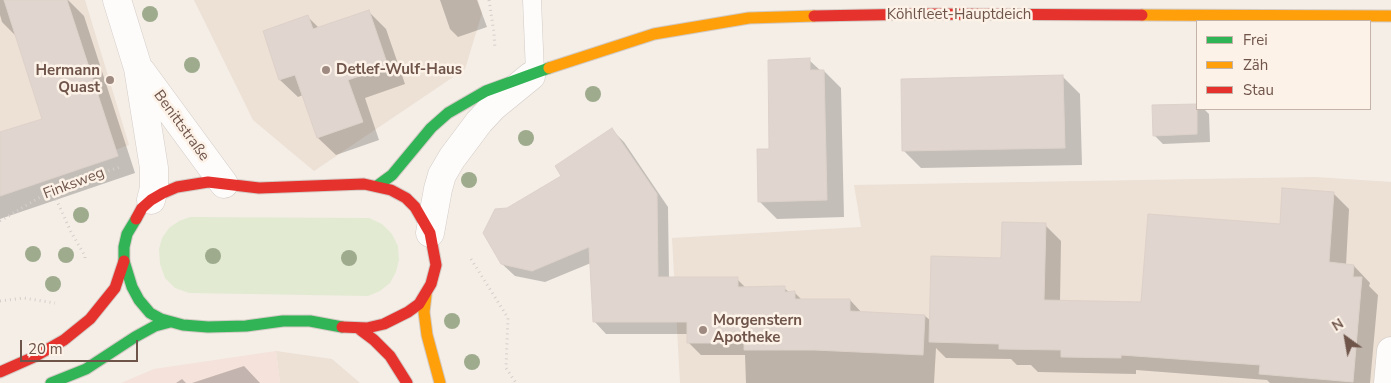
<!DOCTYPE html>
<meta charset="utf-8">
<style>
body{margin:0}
#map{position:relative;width:1391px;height:383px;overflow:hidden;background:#f4eee7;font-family:"Nunito Sans",sans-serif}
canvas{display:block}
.legend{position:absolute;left:1196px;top:20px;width:175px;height:90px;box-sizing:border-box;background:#fdf2e7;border:1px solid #c4b3a8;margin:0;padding:6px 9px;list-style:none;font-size:15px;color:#6f544a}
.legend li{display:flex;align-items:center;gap:10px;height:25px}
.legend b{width:25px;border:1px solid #c4b3a8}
.north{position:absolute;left:1321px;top:313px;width:50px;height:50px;-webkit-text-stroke:4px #fdf2e7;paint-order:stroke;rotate:328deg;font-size:14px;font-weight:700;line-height:20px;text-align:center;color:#6f544a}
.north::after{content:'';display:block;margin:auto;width:18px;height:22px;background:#6f544a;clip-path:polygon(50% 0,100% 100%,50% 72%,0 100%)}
.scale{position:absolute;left:20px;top:340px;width:118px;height:22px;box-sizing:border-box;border:2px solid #6f544a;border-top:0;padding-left:6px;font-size:15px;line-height:18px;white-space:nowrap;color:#6f544a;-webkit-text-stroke:4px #fdf2e7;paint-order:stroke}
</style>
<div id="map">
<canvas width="1391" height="383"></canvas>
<ul class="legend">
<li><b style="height:6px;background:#30b455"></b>Frei</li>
<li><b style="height:6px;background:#ff9f0a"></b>Zäh</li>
<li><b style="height:6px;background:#e5322d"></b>Stau</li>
</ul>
<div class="north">N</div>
<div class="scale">20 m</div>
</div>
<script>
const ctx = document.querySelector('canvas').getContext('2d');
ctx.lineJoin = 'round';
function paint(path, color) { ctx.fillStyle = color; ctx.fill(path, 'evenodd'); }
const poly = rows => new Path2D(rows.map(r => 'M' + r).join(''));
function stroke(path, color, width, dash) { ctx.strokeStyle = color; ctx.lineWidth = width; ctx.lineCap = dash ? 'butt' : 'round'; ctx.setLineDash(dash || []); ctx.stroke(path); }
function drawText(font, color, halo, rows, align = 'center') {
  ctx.font = font + ' "Nunito Sans",sans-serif'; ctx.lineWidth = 5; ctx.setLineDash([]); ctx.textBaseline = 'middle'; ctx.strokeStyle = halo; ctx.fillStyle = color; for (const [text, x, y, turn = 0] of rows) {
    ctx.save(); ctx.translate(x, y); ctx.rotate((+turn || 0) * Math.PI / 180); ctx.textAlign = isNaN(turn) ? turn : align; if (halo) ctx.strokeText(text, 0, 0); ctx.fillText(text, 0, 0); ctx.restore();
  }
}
paint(poly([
 [0,0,85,0,129,145,0,191],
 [194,0,478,0,482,13,465,69,314,171,253,120],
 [1315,177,1391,182,1391,383,680,383,672,238,861,227,854,185],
 [276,351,332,359,360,383,280,383]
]), '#ede0d4');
paint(poly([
 [276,351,280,383,121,383,154,369]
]), '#f4e2db');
paint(poly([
 [190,217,369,218,382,224,392,234,398,246,399,260,396,272,390,283,380,291,368,296,189,293,175,288,165,278,160,264,159,249,162,238,169,228,179,221]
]), '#e2ead2');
paint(poly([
 [0,0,68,0,84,16,135,173,0,219,0,134,43,119,16,36,2,22,0,15],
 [440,0,477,0,487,27,458,37,450,29],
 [368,11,386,29,405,84,365,98,379,140,336,155,318,138,303,95,298,97,280,80,308,17,319,28],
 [809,60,821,71,824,71,841,88,844,217,777,219,759,201,770,150],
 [1063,77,1080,94,1082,165,921,168,903,150],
 [1197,105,1197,109,1204,109,1209,114,1210,142,1163,144,1154,135,1154,106],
 [612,130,624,142,668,207,669,279,737,279,746,288,784,288,790,293,795,293,802,300,850,300,862,313,925,316,931,321,1002,259,1045,225,1061,241,1060,301,1142,303,1281,226,1333,193,1349,209,1346,265,1354,266,1370,283,1369,286,1378,295,1370,383,1270,383,1267,380,1136,370,1136,374,1038,372,1031,365,1017,365,1011,359,946,358,936,348,934,383,746,383,745,355,701,355,688,342,688,334,606,334,594,321,591,263,545,282,515,276,502,264,508,210,562,177],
 [244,366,260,383,192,383],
 [182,379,186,383,176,383]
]), '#0003');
const building = poly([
 [4,0,67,0,118,156,0,196,0,132,42,119,4,0],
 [369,10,388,66,348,80,363,122,317,138,295,75,279,80,263,31,308,15,313,29,369,10],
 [810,58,810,70,824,70,827,200,758,202,757,149,769,149,768,60,810,58],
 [1063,75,1065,148,902,151,901,79,1063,75],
 [1197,104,1197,134,1153,136,1152,105,1197,104],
 [612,128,657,194,658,277,738,277,738,287,785,286,785,292,795,291,795,299,850,299,850,311,925,315,923,355,814,350,744,350,744,343,687,343,687,322,593,322,589,247,532,271,501,264,483,233,495,209,507,208,561,176,555,166,612,128],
 [1282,188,1334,192,1329,262,1354,265,1353,277,1362,277,1353,382,1259,374,1260,365,1121,355,1121,358,1061,357,1061,350,999,349,999,344,929,342,931,256,1001,258,1002,222,1046,223,1044,300,1141,302,1148,214,1280,224,1282,188]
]);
paint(building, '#e0d6cf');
stroke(building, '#ddd1ca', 1);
const lane = poly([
 [532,0,535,73]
]);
const street = poly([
 [117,0,138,68,154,168,154,188,151,200],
 [141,71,224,184],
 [430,233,438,189,442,175,452,158,479,122,493,107,531,76],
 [1388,383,1391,351]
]);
const fast = poly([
 [377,186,392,175,431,128,448,113,486,91,549,68],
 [136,219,127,234,124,247,124,261,132,287,139,300,150,313,161,319,183,325,208,327,246,326,283,321,310,321,342,327],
 [51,383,86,369,135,337,155,326,170,322]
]);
const slow = poly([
 [1142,15,1391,16],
 [549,68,654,34,749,18,814,16],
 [426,295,424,312,427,335,440,383]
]);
const jam = poly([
 [814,16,921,14,1142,15],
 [208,182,259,188,364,184,391,190,406,198,415,207,430,233,436,265,431,284,419,304,408,312,384,324,367,328,342,327],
 [136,219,142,208,151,200,163,193,177,187,208,182],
 [358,328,374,340,390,356,407,383],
 [0,372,34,357,64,340,90,319,115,288,124,261]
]);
stroke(lane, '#d3cbc5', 19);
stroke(street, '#d3cbc5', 29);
stroke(fast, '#d3cac4', 13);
stroke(slow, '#d3cac4', 13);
stroke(jam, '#d3cac4', 13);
stroke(poly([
 [489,0,494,33,495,49],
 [52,190,71,232,85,256,85,262],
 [0,221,52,190,120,167],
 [471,259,508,318,506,368,516,383],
 [0,301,24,298,55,303]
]), '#d6cdca', 3, [1, 4]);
stroke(lane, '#fdfcfb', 18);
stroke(street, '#fdfcfb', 28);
stroke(fast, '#30b455', 11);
stroke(slow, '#ff9f0a', 11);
stroke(jam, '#e5322d', 11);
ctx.fillStyle = '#9eab8d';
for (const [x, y] of [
 [150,14],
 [192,65],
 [593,94],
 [526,138],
 [469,180],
 [81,215],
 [33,254],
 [66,255],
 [213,256],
 [349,258],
 [53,284],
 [452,321],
 [472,362]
]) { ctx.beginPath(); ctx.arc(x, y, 8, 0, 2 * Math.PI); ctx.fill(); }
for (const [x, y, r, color] of [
 [326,70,5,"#9e8a81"],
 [110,80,5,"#9e8a81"],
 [703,330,5,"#9e8a81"]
]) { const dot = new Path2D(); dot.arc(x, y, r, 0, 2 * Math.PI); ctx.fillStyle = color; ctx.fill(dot); stroke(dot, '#fdf2e7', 2); }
drawText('15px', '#6f544a', '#fdf2e7', [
 ["Köhlfleet-Hauptdeich",959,15],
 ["Benittstraße",181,126,54],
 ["Finksweg",74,184,-21]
]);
drawText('bold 15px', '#6f544a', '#fdf2e7', [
 ["Detlef-Wulf-Haus",336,70],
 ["Hermann",100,71,"right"],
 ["Quast",100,88,"right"],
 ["Morgenstern",713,321],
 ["Apotheke",713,338]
], 'left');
</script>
